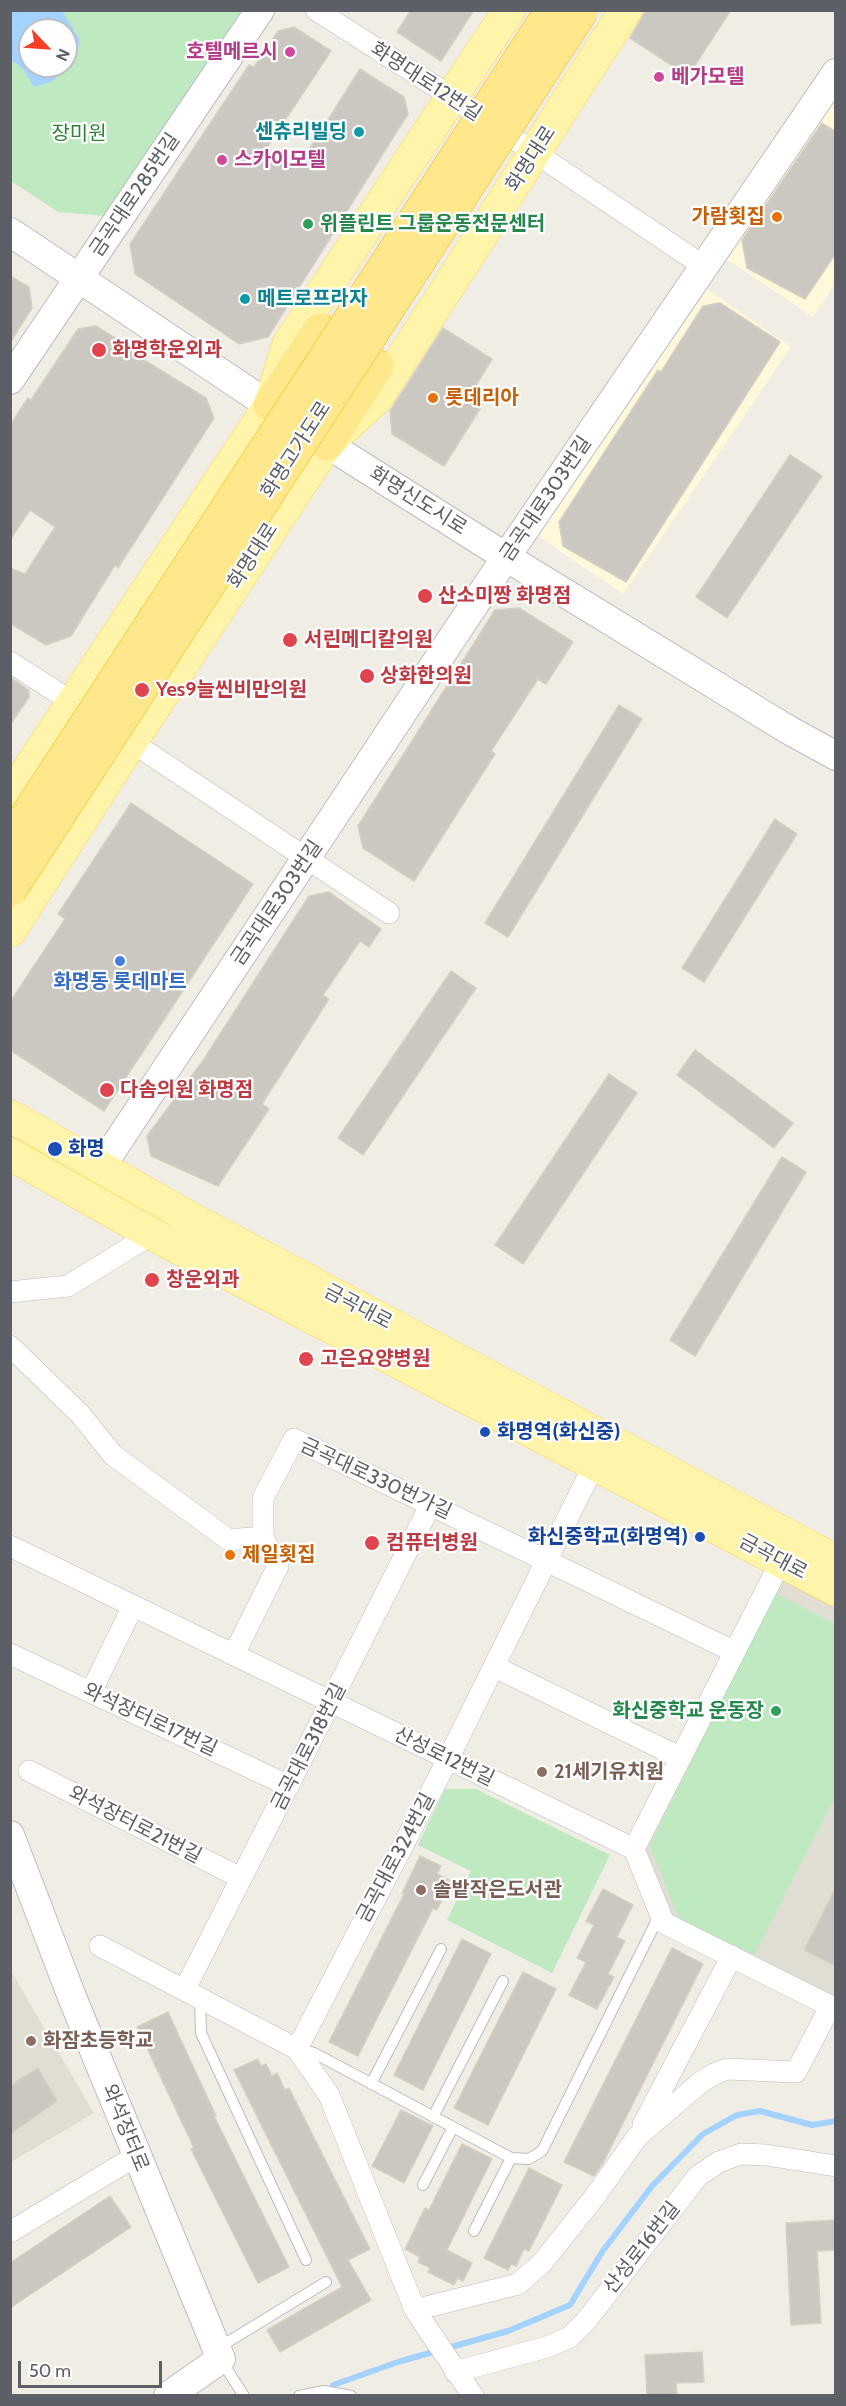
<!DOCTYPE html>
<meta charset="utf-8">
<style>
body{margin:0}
#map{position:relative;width:846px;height:2406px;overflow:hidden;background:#f0eee4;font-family:Cabin,sans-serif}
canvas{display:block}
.frame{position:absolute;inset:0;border:12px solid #5c6066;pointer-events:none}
.north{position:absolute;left:18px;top:18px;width:60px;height:60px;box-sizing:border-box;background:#fff;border:2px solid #bebfc2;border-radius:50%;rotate:115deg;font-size:16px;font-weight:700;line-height:24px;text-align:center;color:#5c6066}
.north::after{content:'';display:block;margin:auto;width:21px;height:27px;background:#f63f24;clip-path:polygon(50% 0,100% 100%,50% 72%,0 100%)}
.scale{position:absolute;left:18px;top:2361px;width:144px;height:27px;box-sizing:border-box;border:3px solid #5c6066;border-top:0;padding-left:8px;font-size:18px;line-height:21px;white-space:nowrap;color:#5c6066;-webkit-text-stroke:4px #fff;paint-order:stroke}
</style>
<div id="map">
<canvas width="846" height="2406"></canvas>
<div class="frame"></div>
<div class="north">N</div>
<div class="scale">50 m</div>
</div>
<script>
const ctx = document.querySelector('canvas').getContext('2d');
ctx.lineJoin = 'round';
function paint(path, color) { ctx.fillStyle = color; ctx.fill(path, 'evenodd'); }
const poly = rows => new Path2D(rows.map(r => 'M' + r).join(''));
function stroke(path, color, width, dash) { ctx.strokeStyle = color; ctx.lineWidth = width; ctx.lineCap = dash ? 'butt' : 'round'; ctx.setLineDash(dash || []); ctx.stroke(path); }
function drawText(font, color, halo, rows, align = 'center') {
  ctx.font = font + ' Cabin,"Noto Sans KR",sans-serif'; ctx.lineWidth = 4.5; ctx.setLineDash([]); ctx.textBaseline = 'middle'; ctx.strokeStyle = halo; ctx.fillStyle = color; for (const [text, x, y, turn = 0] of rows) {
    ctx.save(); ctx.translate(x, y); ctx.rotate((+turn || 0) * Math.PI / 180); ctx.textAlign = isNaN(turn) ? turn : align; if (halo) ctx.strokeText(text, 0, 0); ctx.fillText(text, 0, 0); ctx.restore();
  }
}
paint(poly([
 [835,94,835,283,813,317,725,258],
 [707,289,791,347,623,594,538,536]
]), '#fff8da');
paint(poly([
 [786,1573,835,1599,835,1999,671,1920,642,1851],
 [10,1969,94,2113,11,2162,10,2162]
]), '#e0ddd3');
paint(poly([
 [10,11,243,11,105,216,58,212,11,181],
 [30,30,66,30,66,66,30,66],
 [775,1593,835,1624,835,1798,754,1955,679,1919,650,1846],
 [445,1789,476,1789,610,1855,552,1973,447,1920,471,1871,418,1845]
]), '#bfe9c1');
paint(poly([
 [11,10,62,11,80,40,76,58,53,81,34,87,23,69,11,60],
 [30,30,66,30,66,66,30,66]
]), '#a5d3ff');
stroke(poly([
 [333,2385,401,2361,508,2331,570,2305,602,2252,652,2186,703,2134,737,2115,760,2111,812,2125,836,2121]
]), '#a5d3ff', 6);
const building = poly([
 [411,10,474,10,441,61,397,32,411,10],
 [646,10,731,10,688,76,630,38,646,10],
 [294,27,331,51,266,149,293,166,297,161,300,164,360,69,404,97,408,114,268,337,239,344,135,274,130,244,249,65,254,67,278,31,294,27],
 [822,123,836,132,836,253,805,299,747,268,742,240,822,123],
 [10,276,29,287,32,308,10,343,10,276],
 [720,303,780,342,626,582,563,546,559,522,658,370,661,372,703,306,720,303],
 [96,326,145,357,144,360,206,398,214,418,118,568,115,565,71,636,46,645,10,623,10,568,25,574,55,527,30,510,10,540,10,425,28,398,31,400,78,329,96,326],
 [443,328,492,359,470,395,483,404,444,466,392,434,390,411,443,328],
 [790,455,822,476,727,618,696,597,790,455],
 [519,608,573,642,546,684,538,679,491,751,495,754,414,881,363,848,358,826,495,610,519,608],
 [10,677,29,690,29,697,10,725,10,677],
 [619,705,642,719,508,937,485,923,619,705],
 [131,803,253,884,104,1111,10,1050,10,1002,65,919,58,914,131,803],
 [775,819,797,834,704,982,682,968,775,819],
 [329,892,381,929,369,947,360,941,323,995,329,999,262,1104,269,1109,218,1186,151,1156,147,1136,202,1062,309,896,329,892],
 [451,971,476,988,363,1155,338,1138,451,971],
 [695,1050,793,1123,774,1148,677,1075,695,1050],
 [609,1074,637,1093,523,1264,495,1245,609,1074],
 [782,1157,806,1172,695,1356,670,1340,782,1157],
 [420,1856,441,1866,437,1874,451,1881,437,1910,433,1908,358,2056,329,2042,404,1894,402,1893,420,1856],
 [836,1887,836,1966,804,1950,836,1887],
 [603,1889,633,1905,617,1937,625,1941,608,1974,614,1977,597,2009,569,1995,586,1962,577,1958,594,1925,586,1921,603,1889],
 [462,1939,491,1954,423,2090,394,2075,462,1939],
 [672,1948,703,1964,603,2163,594,2176,564,2162,672,1948],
 [523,1972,556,1989,488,2125,454,2108,523,1972],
 [168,2012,216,2116,214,2116,289,2267,258,2283,191,2149,194,2148,137,2027,168,2012],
 [258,2059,261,2066,266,2064,272,2076,277,2073,285,2090,289,2088,370,2249,348,2260,371,2300,280,2352,267,2330,342,2287,234,2070,258,2059],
 [38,2068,57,2101,10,2134,10,2086,38,2068],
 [401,2110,433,2126,404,2183,372,2166,401,2110],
 [462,2144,492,2159,447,2250,472,2263,463,2281,457,2278,454,2285,428,2272,430,2268,418,2262,420,2257,405,2249,425,2208,429,2210,462,2144],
 [529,2168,562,2185,529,2251,524,2249,516,2266,511,2264,508,2270,484,2258,529,2168],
 [110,2196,131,2227,10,2308,10,2263,110,2196],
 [836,2220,836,2250,817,2251,821,2323,791,2325,786,2223,836,2220],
 [702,2352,704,2382,676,2383,677,2396,647,2396,645,2355,702,2352]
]);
paint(building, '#cbc8c1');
stroke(building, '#d5d0c2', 1.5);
const lane = poly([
 [200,1998,201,2033,306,2260],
 [300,2049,314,2053,511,2158,529,2159,542,2151,660,1914],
 [371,2084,441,1949],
 [433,2117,503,1981],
 [423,2185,453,2127],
 [474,2231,511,2158],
 [218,2348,326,2282],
 [221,2360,244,2396],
 [299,2396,324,2391,351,2396]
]);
const street = poly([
 [316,10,452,97,705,267],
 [10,662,83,709],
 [121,735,389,913],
 [10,1292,68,1286,152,1234],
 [10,1346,80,1414,113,1455,229,1540,263,1537],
 [10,1546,634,1849,664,1923,836,2009],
 [10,1654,289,1786],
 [234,1654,278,1566,263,1537,263,1498,294,1439,735,1652],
 [495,1667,681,1758],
 [91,1692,133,1606],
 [29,1771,241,1878],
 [634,1849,781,1561],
 [100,1946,297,2049,329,2095,415,2310,518,2284,542,2263,596,2195,637,2137,701,2082,714,2074,727,2069,796,2072,830,2007],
 [185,1989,431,1504],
 [297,2049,448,1759,595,1463],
 [643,2125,732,1956],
 [10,2232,136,2156],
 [415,2310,473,2396],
 [455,2372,547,2347,570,2337,586,2321,698,2176,719,2162,741,2154,766,2155,836,2166]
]);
const secondary = poly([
 [10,232,327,444,506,557,787,729,836,756],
 [10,380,260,10],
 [101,1167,506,557,836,73],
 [10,1835,72,1997,221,2359,168,2396]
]);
const primary = poly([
 [10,797,270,405,288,345,509,10],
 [10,931,132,741,327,444,376,399,626,10],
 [10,1116,192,1219,836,1561],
 [10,1154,152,1234,836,1590]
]);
const highway = poly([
 [270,405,320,330],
 [327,444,377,366]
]);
stroke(lane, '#b9bcc1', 12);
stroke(street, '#b9bcc1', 22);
stroke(secondary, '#babdc3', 30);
stroke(primary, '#fcd551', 33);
stroke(highway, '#f4b400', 34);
stroke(lane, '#fff', 10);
stroke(street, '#fff', 21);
stroke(secondary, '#fff', 28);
stroke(primary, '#fff5aa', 32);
stroke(highway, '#ffe88c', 33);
const highwayBridge = poly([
 [10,841,552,10],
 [10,890,582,10]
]);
stroke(highwayBridge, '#f4b400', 34, []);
stroke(highwayBridge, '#ffe88c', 33);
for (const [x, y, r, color] of [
 [290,52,6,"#d1479c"],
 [659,77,6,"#d1479c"],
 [359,132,6,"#0f9aa8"],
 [222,160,6,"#d1479c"],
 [777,217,6,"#e8710a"],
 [308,224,6,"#2e9e5b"],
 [245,299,6,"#0f9aa8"],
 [99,350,8,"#e0444e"],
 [433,398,6,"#e8710a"],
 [425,596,8,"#e0444e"],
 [290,640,8,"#e0444e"],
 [367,676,8,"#e0444e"],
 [142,690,8,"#e0444e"],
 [120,961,6,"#3f7fe0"],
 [107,1090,8,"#e0444e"],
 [55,1149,8,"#1a4fb4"],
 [152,1280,8,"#e0444e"],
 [306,1359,8,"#e0444e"],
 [485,1432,6,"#1a4fb4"],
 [700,1537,6,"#1a4fb4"],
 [372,1543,8,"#e0444e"],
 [230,1555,6,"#e8710a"],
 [776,1711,6,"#2e9e5b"],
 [542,1772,6,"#8d6e63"],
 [421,1890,6,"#8d6e63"],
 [31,2041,6,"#8d6e63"]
]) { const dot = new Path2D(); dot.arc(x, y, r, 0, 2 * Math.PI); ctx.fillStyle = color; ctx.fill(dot); stroke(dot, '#fff', 2); }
drawText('bold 20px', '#b23c85', '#fff', [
 ["호텔메르시",278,52,"right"],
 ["베가모텔",671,77],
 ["스카이모텔",234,160]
], 'left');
drawText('20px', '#5c6066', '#fff', [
 ["화명대로12번길",426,82,33],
 ["화명대로",531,159,-57],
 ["금곡대로285번길",135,195,-56],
 ["화명고가도로",296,450,-57],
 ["금곡대로303번길",546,499,-56],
 ["화명신도시로",418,501,32],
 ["화명대로",253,556,-57],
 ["금곡대로303번길",277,903,-56],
 ["금곡대로",358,1307,28],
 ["금곡대로330번가길",376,1479,25],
 ["금곡대로",773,1557,28],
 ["와석장터로17번길",150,1720,25],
 ["금곡대로318번길",309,1747,-63],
 ["산성로12번길",444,1757,26],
 ["와석장터로21번길",135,1825,27],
 ["금곡대로324번길",396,1858,-62],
 ["와석장터로",125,2128,68],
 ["산성로16번길",642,2248,-52]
]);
drawText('bold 20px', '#0d838f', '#fff', [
 ["센츄리빌딩",347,132],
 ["메트로프라자",257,299,"left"]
], 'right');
drawText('20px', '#2e8336', '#fff', [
 ["장미원",79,134]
]);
drawText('bold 20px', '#c56008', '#fff', [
 ["가람횟집",765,217,"right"],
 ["롯데리아",445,398],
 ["제일횟집",242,1555]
], 'left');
drawText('bold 20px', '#27864d', '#fff', [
 ["위플린트 그룹운동전문센터",320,224],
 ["화신중학교 운동장",764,1711,"right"]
], 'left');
drawText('bold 20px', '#be3a42', '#fff', [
 ["화명학운외과",112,350],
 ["산소미짱 화명점",438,596],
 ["서린메디칼의원",304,640],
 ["상화한의원",380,676],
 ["Yes9늘씬비만의원",156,690],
 ["다솜의원 화명점",120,1090],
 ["창운외과",166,1280],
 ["고은요양병원",320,1359],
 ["컴퓨터병원",386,1543]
], 'left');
drawText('bold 20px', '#366cbe', '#fff', [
 ["화명동 롯데마트",120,982]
]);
drawText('bold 20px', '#164399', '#fff', [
 ["화명",68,1149],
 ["화명역(화신중)",497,1432],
 ["화신중학교(화명역)",688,1537,"right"]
], 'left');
drawText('bold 20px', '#785e54', '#fff', [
 ["21세기유치원",554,1772],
 ["솔밭작은도서관",433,1890],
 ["화잠초등학교",43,2041]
], 'left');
</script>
